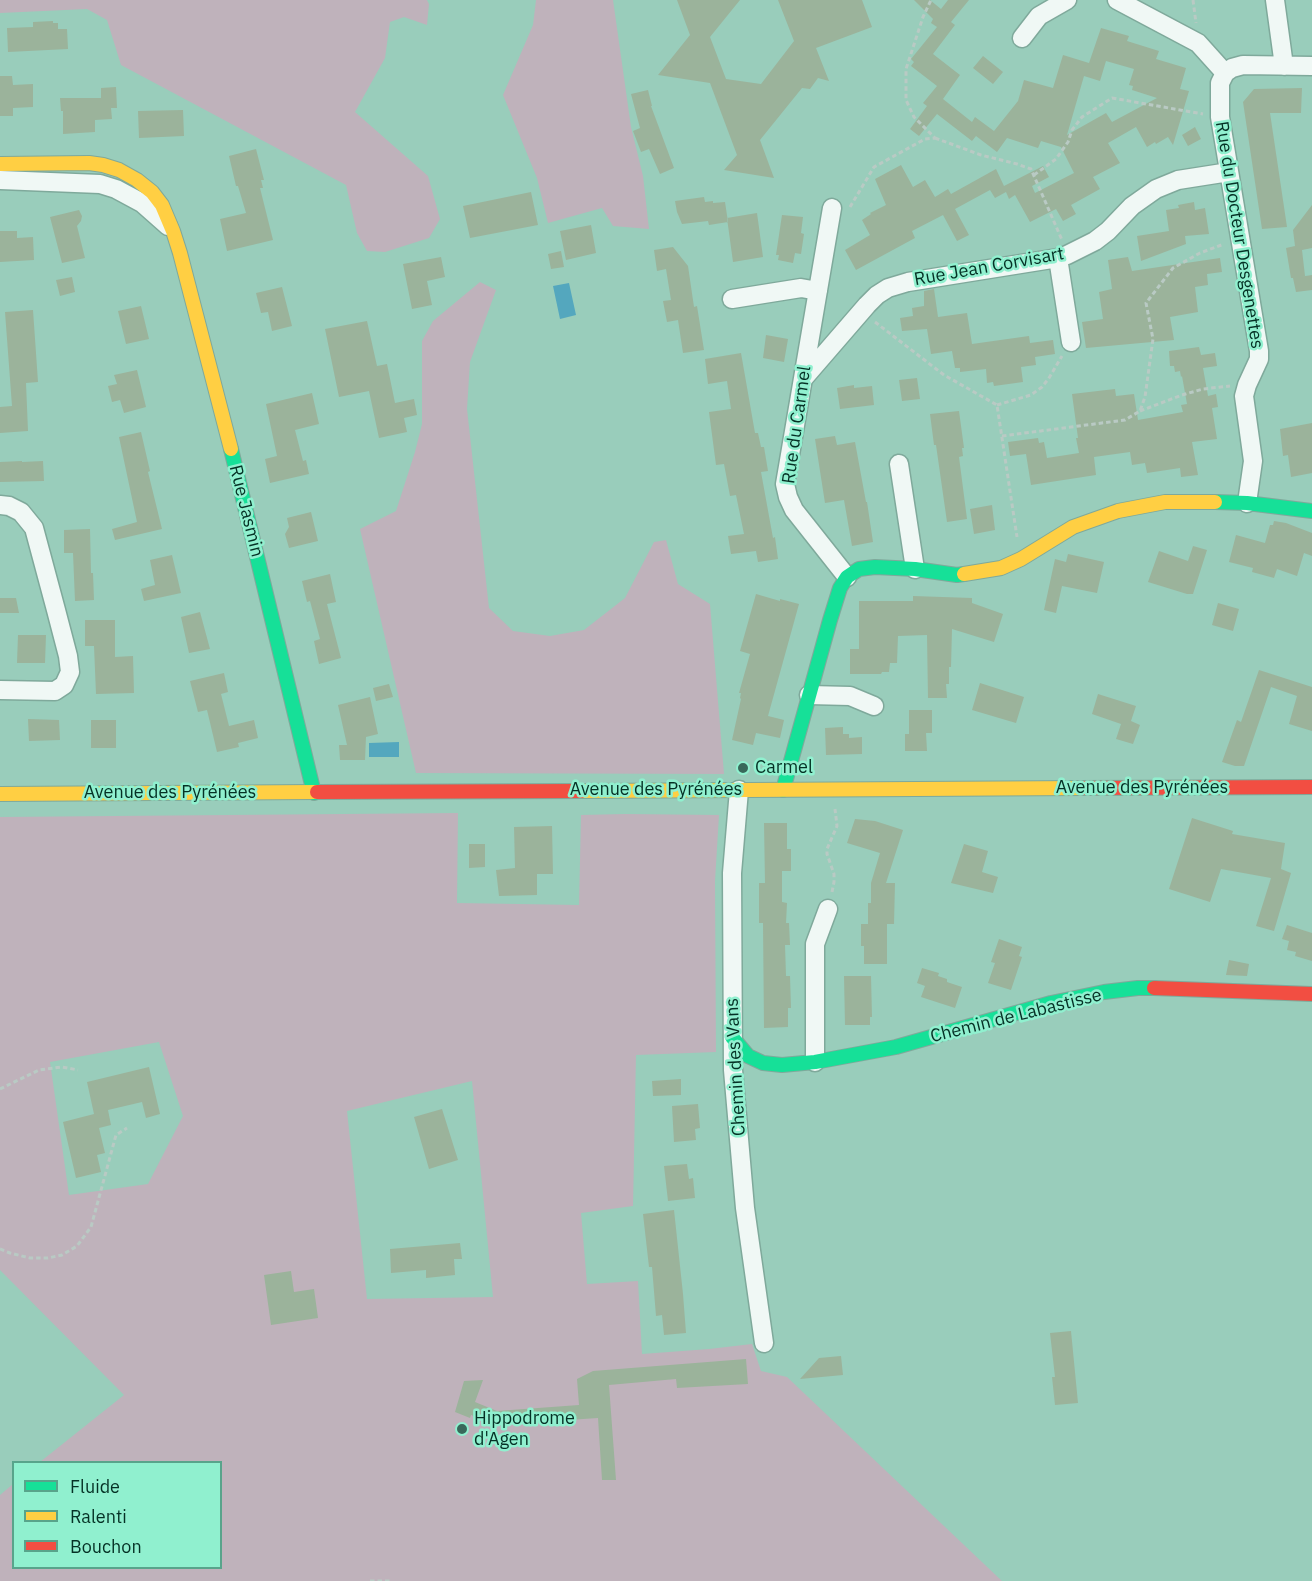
<!DOCTYPE html>
<meta charset="utf-8">
<style>
body{margin:0}
#map{position:relative;width:1312px;height:1581px;overflow:hidden;background:#99cdbb;font-family:"IBM Plex Sans",sans-serif}
canvas{display:block}
.legend{position:absolute;left:12px;top:1461px;width:210px;height:108px;box-sizing:border-box;background:#90f0cf;border:2px solid #58a48b;margin:0;padding:8px 10px;list-style:none;font-size:18px;color:#053125}
.legend li{display:flex;align-items:center;gap:12px;height:30px}
.legend b{width:30px;border:2px solid #58a48b}
</style>
<div id="map">
<canvas width="1312" height="1581"></canvas>
<ul class="legend">
<li><b style="height:8px;background:#16e098"></b>Fluide</li>
<li><b style="height:8px;background:#ffcf43"></b>Ralenti</li>
<li><b style="height:8px;background:#f24e42"></b>Bouchon</li>
</ul>
</div>
<script>
const ctx = document.querySelector('canvas').getContext('2d');
ctx.lineJoin = 'round';
function paint(path, color) { ctx.fillStyle = color; ctx.fill(path, 'evenodd'); }
const poly = rows => new Path2D(rows.map(r => 'M' + r).join(''));
function stroke(path, color, width, dash) { ctx.strokeStyle = color; ctx.lineWidth = width; ctx.lineCap = dash ? 'butt' : 'round'; ctx.setLineDash(dash || []); ctx.stroke(path); }
function drawText(font, color, halo, rows, align = 'center') {
  ctx.font = font + ' "IBM Plex Sans",sans-serif'; ctx.lineWidth = 5; ctx.setLineDash([]); ctx.textBaseline = 'middle'; ctx.strokeStyle = halo; ctx.fillStyle = color; for (const [text, x, y, turn = 0] of rows) {
    ctx.save(); ctx.translate(x, y); ctx.rotate((+turn || 0) * Math.PI / 180); ctx.textAlign = isNaN(turn) ? turn : align; if (halo) ctx.strokeText(text, 0, 0); ctx.fillText(text, 0, 0); ctx.restore();
  }
}
paint(poly([
 [0,0,427,0,429,4,427,25,404,17,390,22,385,58,355,112,428,176,440,219,429,238,385,252,367,251,357,233,346,185,121,65,107,20,87,9,0,13],
 [536,0,613,0,631,127,643,176,649,229,613,226,602,208,548,223,537,178,503,95,533,25],
 [480,282,496,290,470,362,467,409,489,608,513,631,550,636,584,630,625,598,654,542,666,540,678,584,710,604,724,774,416,773,360,529,396,511,415,452,422,424,422,341,433,321],
 [458,813,457,903,579,905,581,815,625,814,719,815,715,881,716,1052,636,1055,633,1206,581,1213,587,1284,638,1281,642,1354,709,1349,752,1344,761,1371,787,1377,1002,1581,0,1581,0,1495,13,1484,14,1568,220,1568,220,1462,40,1462,124,1395,0,1270,0,817],
 [159,1042,183,1116,148,1184,69,1195,50,1062],
 [472,1081,493,1297,367,1299,347,1111]
]), '#bfb2bb');
paint(poly([
 [569,283,576,315,560,319,553,286],
 [399,742,399,757,369,757,369,743]
]), '#54a7be');
paint(poly([
 [677,0,740,0,710,37,726,79,761,84,794,41,778,0,862,0,872,27,816,48,829,81,818,78,810,89,802,88,760,140,774,178,724,170,737,155,710,83,658,75,690,35],
 [914,0,930,0,941,9,948,0,969,0,951,22,955,25,933,54,960,75,943,99,972,122,975,117,994,131,1018,101,1024,80,1053,88,1063,55,1089,63,1101,28,1129,36,1127,41,1159,51,1156,59,1186,68,1180,89,1189,91,1173,145,1168,137,1156,144,1155,142,1147,147,1136,127,1108,143,1120,163,1093,177,1100,189,1071,205,1076,214,1063,221,1056,209,1030,222,1015,195,1009,199,1006,192,995,198,990,190,955,209,969,235,957,241,943,215,912,231,915,238,856,270,845,250,870,235,862,220,871,214,870,213,886,205,875,179,901,165,913,187,925,180,935,197,948,189,951,194,996,169,1004,186,1043,166,1049,177,1032,186,1035,193,1074,173,1061,147,1041,141,1038,148,1007,138,997,152,976,136,972,141,937,114,919,136,910,129,927,106,923,103,937,86,911,66,914,62,911,59,937,27,931,23,933,19],
 [1106,61,1134,69,1129,85,1133,86,1132,90,1157,98,1112,122,1106,113,1067,135,1084,76,1100,81],
 [53,21,53,23,58,23,58,29,67,29,68,49,8,52,7,28,33,27,33,22],
 [983,56,1003,72,993,84,973,68],
 [0,76,12,76,13,85,33,84,33,107,13,108,13,116,0,116],
 [116,87,117,108,111,108,112,119,95,120,95,132,63,134,63,111,61,111,60,98,101,98,101,88],
 [1302,88,1301,113,1270,113,1287,227,1262,229,1243,102,1254,89],
 [648,90,652,106,651,106,674,168,660,174,649,149,641,152,633,131,640,128,631,94],
 [183,110,184,136,139,138,138,111],
 [1195,127,1201,139,1188,146,1182,135],
 [256,149,264,180,261,180,263,188,260,188,273,240,227,251,220,219,246,213,238,186,236,186,229,156],
 [531,192,538,225,470,238,463,206],
 [704,197,705,202,713,201,713,203,725,202,728,222,709,225,708,221,682,224,677,212,675,201],
 [1194,202,1195,210,1205,208,1209,234,1185,236,1186,244,1141,261,1137,236,1169,231,1166,210,1179,208,1178,205],
 [1312,205,1312,248,1302,250,1305,276,1299,277,1312,275,1312,290,1296,292,1293,278,1291,278,1286,248,1295,246,1293,230],
 [79,210,82,216,81,221,77,226,85,258,62,263,50,217],
 [757,213,763,257,733,262,727,218],
 [782,215,803,217,801,233,804,234,801,254,795,253,793,263,778,260,779,255,776,255],
 [591,225,596,253,566,260,560,231],
 [0,231,17,231,17,238,33,237,34,260,0,262],
 [673,247,688,266,694,307,697,306,704,350,683,353,678,320,667,322,663,301,671,300,666,269,657,271,654,250],
 [561,251,564,267,551,269,548,254],
 [441,257,445,277,427,281,432,305,412,309,403,264],
 [1128,257,1132,271,1220,258,1222,272,1207,274,1208,285,1195,287,1198,312,1170,317,1174,340,1086,348,1082,322,1103,319,1099,292,1112,289,1108,260],
 [72,277,75,292,60,296,56,280],
 [282,287,292,326,272,331,268,312,261,313,256,293],
 [934,289,938,317,967,313,972,344,1029,336,1030,343,1053,340,1055,354,1035,357,1036,365,1021,367,1023,382,994,386,993,382,987,383,986,369,960,372,960,368,955,368,952,351,931,354,927,329,902,331,900,318,913,316,912,308,924,306,924,291],
 [141,306,149,339,126,344,118,311],
 [33,310,38,382,26,383,28,431,0,433,0,407,12,406,5,312],
 [367,321,377,366,387,364,395,403,414,399,417,415,404,418,407,432,379,438,369,391,339,397,325,329],
 [766,335,788,339,784,362,763,358],
 [1199,347,1201,355,1215,353,1217,366,1203,368,1208,396,1216,394,1218,407,1212,408,1217,439,1192,442,1198,475,1181,477,1180,468,1147,473,1145,463,1132,465,1130,452,1094,457,1096,475,1031,485,1026,454,1010,456,1008,442,1038,438,1039,443,1044,442,1047,458,1079,453,1076,438,1078,438,1072,394,1115,389,1116,396,1134,394,1138,420,1183,412,1181,405,1187,404,1182,376,1181,377,1180,371,1175,372,1174,366,1170,366,1169,351],
 [741,353,755,433,758,433,761,447,764,447,768,471,761,472,773,538,775,537,778,559,758,562,756,551,731,554,728,536,744,534,736,495,730,496,724,464,716,465,709,412,731,409,727,381,708,384,705,359],
 [137,370,146,407,124,413,120,400,112,402,108,386,117,384,114,375],
 [917,378,920,399,902,401,899,380],
 [854,385,854,388,872,386,874,405,840,409,837,388],
 [312,393,319,424,295,430,303,461,306,460,309,474,270,483,265,459,277,456,266,404],
 [959,411,964,448,962,448,963,456,959,457,967,519,947,522,936,445,934,445,930,414],
 [1312,423,1312,473,1291,477,1288,455,1283,456,1280,429],
 [141,432,150,471,148,472,162,529,115,540,112,529,137,522,119,437],
 [835,436,837,445,855,442,866,502,867,502,873,542,852,546,844,500,825,503,815,439],
 [22,461,22,462,43,461,44,481,0,482,0,462],
 [992,505,995,530,974,534,970,509],
 [311,512,318,541,289,548,285,534,289,527,287,518],
 [1274,521,1286,523,1312,533,1312,556,1304,553,1297,576,1277,569,1274,578,1252,572,1253,568,1229,562,1236,535,1265,543,1270,525,1273,525],
 [90,529,91,573,93,573,94,600,75,601,73,553,64,553,64,530],
 [1193,546,1207,550,1193,594,1187,594,1148,582,1159,551,1188,561],
 [1068,554,1104,562,1097,593,1062,586,1056,613,1044,610,1055,559,1066,562],
 [172,555,181,593,144,601,141,589,155,585,150,560],
 [330,574,336,602,327,604,341,658,319,664,314,641,320,639,310,601,307,602,302,581],
 [756,594,780,601,780,599,799,604,768,716,784,720,780,738,756,733,753,745,732,740,741,699,740,698,741,693,739,693,750,654,740,651],
 [913,596,972,598,972,603,1003,614,994,642,952,629,951,667,949,667,949,684,946,684,947,698,928,698,927,635,898,636,897,663,890,663,889,672,882,672,881,674,850,674,850,649,859,649,859,601,913,601],
 [0,598,16,598,19,613,0,613],
 [1218,603,1239,609,1233,631,1212,625],
 [200,612,210,649,189,653,181,617],
 [85,620,115,620,115,657,133,656,134,693,96,694,94,646,85,646],
 [18,635,46,635,45,663,17,663],
 [1259,670,1312,687,1312,731,1289,724,1297,696,1271,687,1244,766,1235,766,1222,762,1237,720,1241,722],
 [224,673,228,692,221,694,229,726,254,720,258,738,238,743,239,747,217,752,207,710,198,712,190,681],
 [980,683,1024,697,1016,723,972,710],
 [389,684,393,697,376,701,373,688],
 [1098,694,1136,706,1131,721,1140,725,1133,744,1116,739,1121,724,1092,714],
 [370,697,378,734,366,737,365,760,340,760,339,745,347,745,338,705],
 [909,710,932,710,932,733,926,733,927,751,905,751,905,734,909,734],
 [28,719,59,720,60,740,29,741],
 [91,720,116,720,116,748,91,748],
 [843,727,843,734,849,734,849,738,862,737,862,754,826,755,825,728],
 [1192,818,1233,831,1232,834,1285,843,1281,869,1291,873,1274,931,1256,926,1271,878,1221,869,1210,902,1169,889],
 [855,819,875,821,903,830,886,883,895,883,894,924,887,924,887,964,864,964,864,946,861,946,861,924,868,924,868,903,871,903,871,883,880,853,847,843],
 [764,823,787,823,787,849,791,849,791,871,782,871,782,902,787,903,786,923,789,923,790,945,785,945,786,976,790,976,791,1008,788,1008,788,1027,764,1028,763,923,759,923,759,883,765,883],
 [552,826,553,874,537,874,537,895,499,896,496,870,515,868,514,827],
 [469,844,485,844,485,867,469,868],
 [964,844,988,851,982,872,998,877,993,893,951,883],
 [1287,925,1312,933,1312,961,1295,956,1296,952,1287,950,1289,941,1282,939],
 [999,939,1022,947,1019,956,1022,957,1011,990,988,983,995,963,991,962],
 [1229,960,1249,964,1247,976,1226,975],
 [922,968,939,973,938,976,947,979,947,982,962,987,955,1008,921,997,925,986,917,983],
 [844,976,871,976,872,1017,870,1017,870,1025,845,1025],
 [149,1067,160,1114,146,1118,142,1102,108,1110,111,1125,99,1128,105,1153,97,1155,101,1172,76,1178,63,1122,94,1114,87,1082],
 [681,1079,681,1095,653,1096,652,1081],
 [698,1104,700,1128,695,1129,696,1140,674,1142,672,1106],
 [442,1109,458,1160,429,1169,414,1117],
 [687,1164,689,1179,693,1178,695,1198,668,1201,664,1166],
 [674,1210,683,1294,686,1333,664,1335,662,1315,656,1316,652,1267,649,1267,643,1214],
 [460,1243,462,1259,454,1259,455,1275,426,1278,426,1270,391,1273,390,1249],
 [291,1271,294,1292,314,1289,318,1318,271,1325,264,1275],
 [1071,1331,1078,1403,1055,1405,1052,1377,1055,1377,1050,1333],
 [841,1356,843,1375,800,1379,819,1358],
 [746,1359,748,1384,677,1388,676,1379,609,1385,616,1480,602,1480,598,1418,509,1424,507,1428,471,1415,470,1418,455,1412,464,1381,483,1380,475,1402,497,1411,579,1405,577,1379,593,1371]
]), '#9bb39b');
const street = poly([
 [1117,0,1198,43,1225,73],
 [1275,0,1284,66],
 [1022,38,1039,16,1067,0],
 [0,180,100,184,116,189,142,203,168,226],
 [832,208,785,484,788,497,794,510,847,577],
 [1058,258,1071,342],
 [732,299,801,288,818,291],
 [803,379,867,305,877,295,888,288,908,282,1058,258,1067,255,1095,241,1108,231,1132,206,1156,189,1178,180,1229,172],
 [899,464,915,569],
 [1247,503,1253,461,1244,396,1247,385,1259,359,1259,351,1220,117,1220,83,1225,73,1232,68,1243,65,1312,66],
 [0,505,9,506,21,512,34,528,56,610,68,656,70,672,64,685,55,691,0,690],
 [809,695,850,696,874,706],
 [739,790,732,873,733,1070,745,1208,764,1343],
 [815,1062,815,944,828,909]
]);
const fast = poly([
 [231,449,314,793],
 [1215,502,1247,503,1312,511],
 [783,790,830,620,840,588,847,577,859,569,875,567,915,569,957,575,964,574],
 [732,1037,748,1056,763,1063,782,1065,815,1062,896,1047,1051,1003,1104,992,1138,988,1154,988]
]);
const slow = poly([
 [0,164,89,163,103,165,119,170,137,180,152,192,162,205,173,231,180,253,231,449],
 [964,574,1001,568,1021,559,1073,527,1118,511,1165,502,1215,502],
 [581,791,1083,788],
 [0,794,317,792]
]);
const jam = poly([
 [1083,788,1312,787],
 [317,792,581,791],
 [1154,988,1312,994]
]);
stroke(street, '#7fa99b', 21);
stroke(fast, '#7fa99b', 16);
stroke(slow, '#7fa99b', 16);
stroke(jam, '#7fa99b', 16);
stroke(poly([
 [1193,0,1196,23],
 [935,138,981,155,1017,164,1031,169,1062,240],
 [1034,175,1056,159,1068,142,1072,130,1082,117,1112,98,1203,114],
 [850,207,874,167,925,139,935,138,914,117,906,100,906,69,923,17,931,0],
 [875,322,944,375,997,405,1017,537],
 [997,405,1031,395,1042,387,1049,378,1062,356],
 [1140,411,1182,395,1203,389,1230,386],
 [1002,436,1125,420,1140,411,1145,397,1153,339,1146,303,1173,268,1200,253,1224,244],
 [832,892,834,882,834,874,827,854,827,849,837,826,835,809],
 [0,1089,39,1070,62,1067,78,1070],
 [0,1249,10,1253,30,1258,48,1258,62,1255,77,1246,91,1227,116,1135,127,1128],
 [370,1581,392,1581]
]), '#b9cac4', 3, [4.5, 3]);
stroke(street, '#f0f8f5', 18);
stroke(fast, '#16e098', 14);
stroke(slow, '#ffcf43', 14);
stroke(jam, '#f24e42', 14);
for (const [x, y, r, color] of [
 [743,768,6,"#39685a"],
 [462,1429,6,"#39685a"]
]) { const dot = new Path2D(); dot.arc(x, y, r, 0, 2 * Math.PI); ctx.fillStyle = color; ctx.fill(dot); stroke(dot, '#90f0cf', 2); }
drawText('18px', '#053125', '#90f0cf', [
 ["Rue du Docteur Desgenettes",1239,235,81],
 ["Rue Jean Corvisart",989,267,-10],
 ["Rue du Carmel",797,425,-82],
 ["Rue Jasmin",246,511,76],
 ["Avenue des Pyrénées",1142,788],
 ["Avenue des Pyrénées",656,790],
 ["Avenue des Pyrénées",170,793],
 ["Chemin de Labastisse",1016,1016,-14],
 ["Chemin des Vans",736,1067,-93]
]);
drawText('18px', '#053125', '#90f0cf', [
 ["Carmel",755,768],
 ["Hippodrome",474,1419],
 ["d'Agen",474,1440]
], 'left');
</script>
